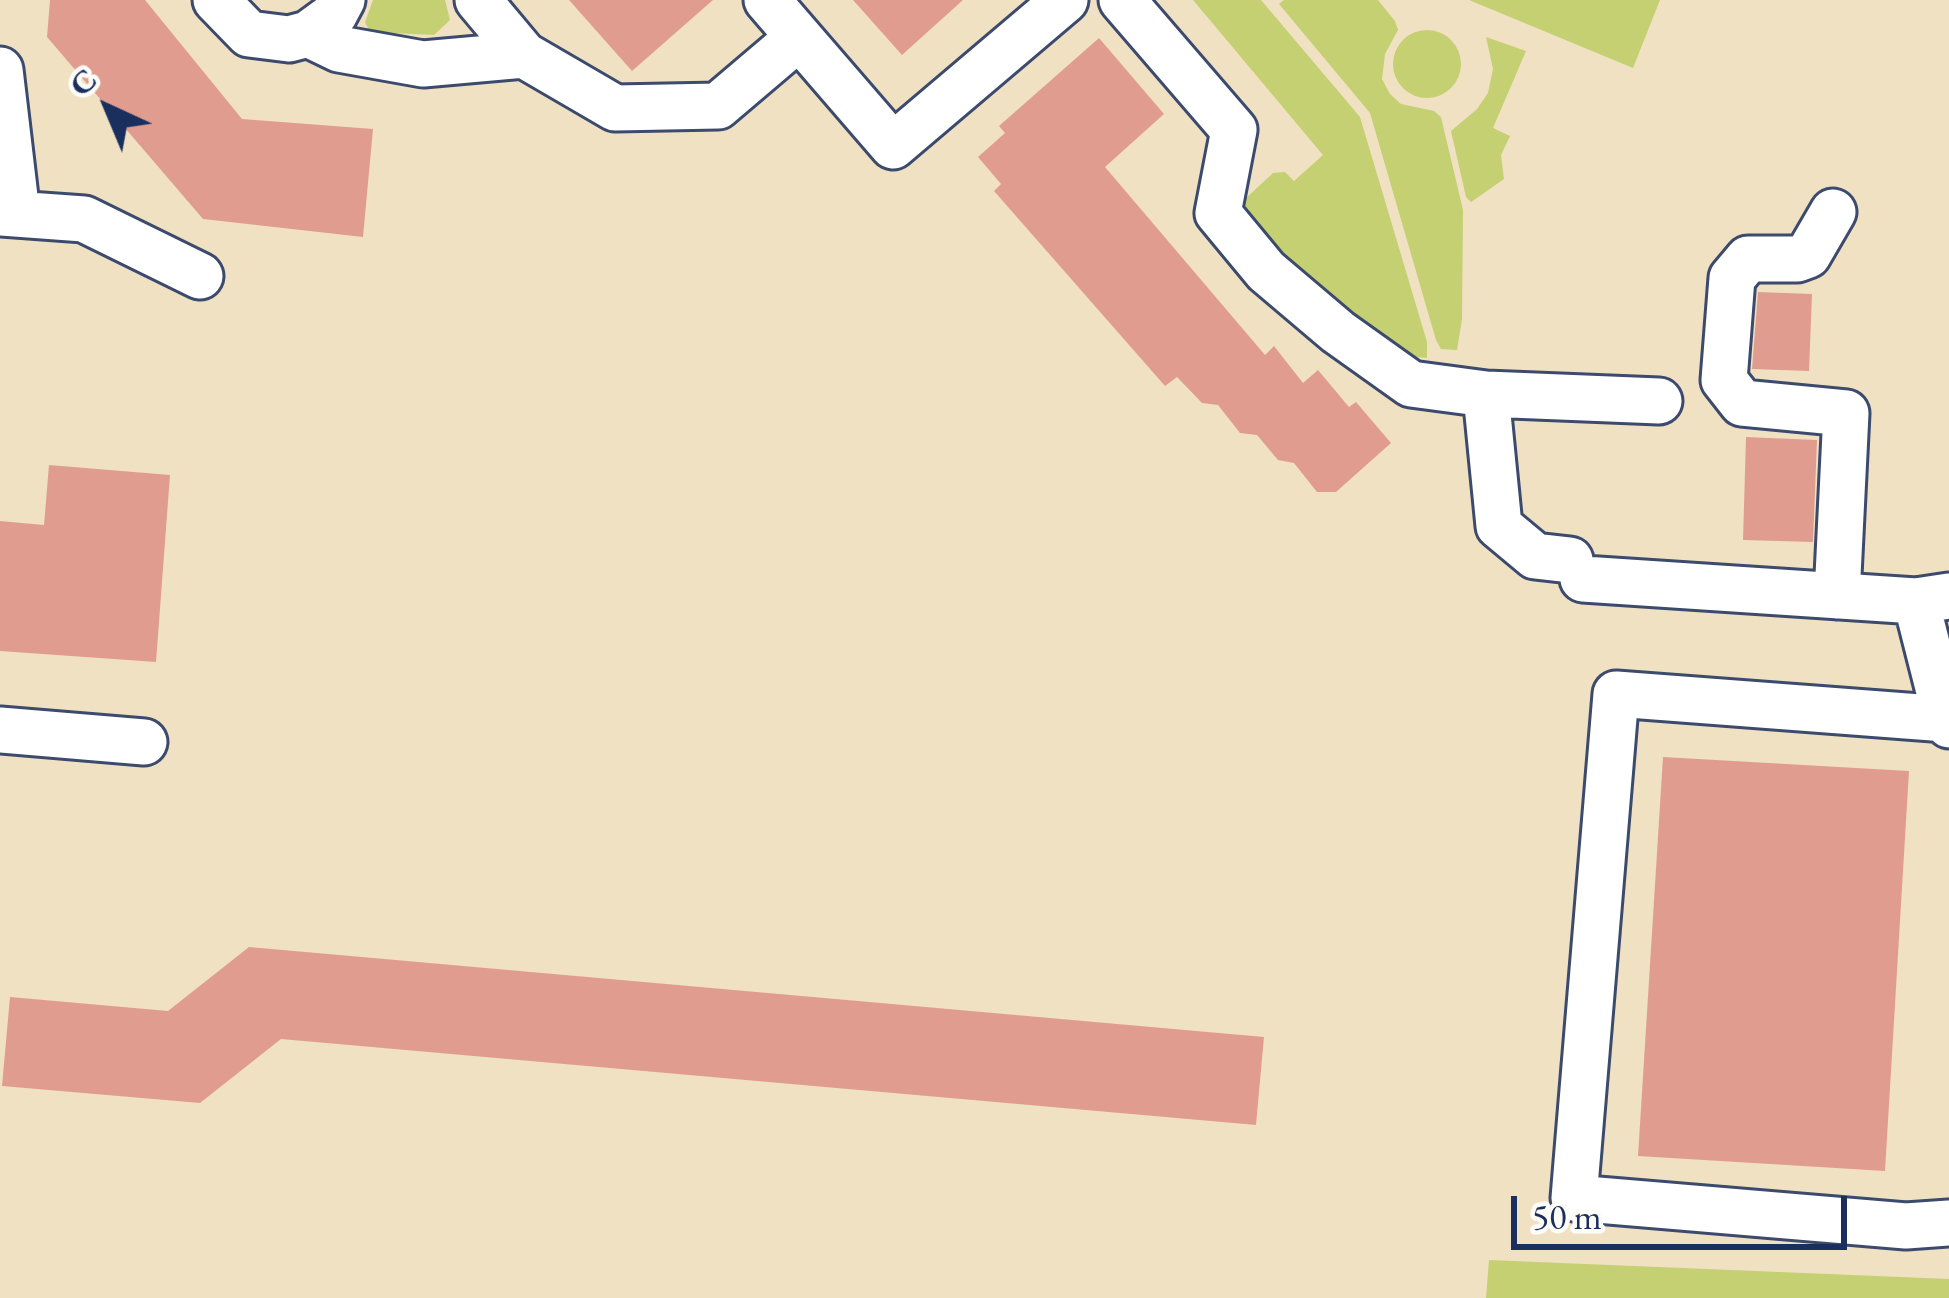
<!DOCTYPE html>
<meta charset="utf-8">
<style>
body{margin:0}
#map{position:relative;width:1949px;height:1298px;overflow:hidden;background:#f0e1c3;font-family:"EB Garamond",serif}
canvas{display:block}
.north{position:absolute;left:48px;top:48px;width:120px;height:120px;-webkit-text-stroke:9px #fdfcf7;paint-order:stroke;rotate:316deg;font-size:33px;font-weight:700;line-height:48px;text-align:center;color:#1b2f5e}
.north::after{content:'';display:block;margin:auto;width:42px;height:54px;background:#1b2f5e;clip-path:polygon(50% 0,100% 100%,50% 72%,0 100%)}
.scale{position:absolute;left:1511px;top:1196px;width:336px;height:54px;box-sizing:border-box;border:6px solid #1b2f5e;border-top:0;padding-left:15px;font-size:36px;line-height:42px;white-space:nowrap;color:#1b2f5e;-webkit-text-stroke:9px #fdfcf7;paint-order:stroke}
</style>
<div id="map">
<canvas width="1949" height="1298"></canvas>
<div class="north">С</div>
<div class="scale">50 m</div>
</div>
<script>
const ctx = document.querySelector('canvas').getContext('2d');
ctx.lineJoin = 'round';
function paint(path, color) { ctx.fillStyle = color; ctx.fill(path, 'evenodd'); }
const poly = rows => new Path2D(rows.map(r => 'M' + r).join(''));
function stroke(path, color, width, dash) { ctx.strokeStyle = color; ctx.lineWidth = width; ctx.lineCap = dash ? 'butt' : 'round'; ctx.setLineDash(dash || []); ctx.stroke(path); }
paint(poly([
 [373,0,445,0,450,20,434,35,370,32,365,22],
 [1193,0,1261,0,1360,117,1427,342,1427,358,1398,355,1317,295,1242,208,1245,199,1273,173,1285,172,1294,181,1323,155],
 [1284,0,1378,0,1395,21,1398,30,1385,54,1382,79,1390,94,1401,104,1434,111,1441,117,1463,210,1462,319,1457,350,1441,349,1436,340,1370,113,1279,4],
 [1469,0,1660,0,1633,68],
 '1393 64a34 34 0 1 1 68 0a34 34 0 1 1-68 0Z',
 [1486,37,1526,51,1493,128,1510,136,1501,155,1504,179,1471,202,1466,197,1451,131,1477,109,1488,93,1493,69],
 [1489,1260,1949,1279,1949,1298,1486,1298]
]), '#c4d072');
paint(poly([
 [50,0,145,0,242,119,373,129,363,237,203,219,47,37],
 [569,0,713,0,632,71],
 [853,0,963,0,902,55],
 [1099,38,1164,114,1105,167,1265,355,1274,346,1303,383,1318,370,1349,407,1356,402,1391,443,1336,492,1317,492,1294,463,1278,460,1257,435,1240,433,1218,405,1202,403,1177,377,1165,386,994,191,1001,184,978,157,1005,133,999,126],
 [1758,292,1812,294,1809,371,1752,369],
 [1746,437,1817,440,1813,542,1743,540],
 [49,465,170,475,156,662,0,651,0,521,44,525],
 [1663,757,1909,771,1885,1171,1638,1156],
 [249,947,1264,1037,1256,1125,281,1039,200,1103,2,1086,10,997,168,1011]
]), '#e09d8f');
const minor = poly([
 [216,0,249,34,289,39,308,34,334,15,342,0],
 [478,0,524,55,615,108,718,106,798,38],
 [767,0,893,146,1065,0],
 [1122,0,1234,130,1218,213,1266,271,1338,332,1411,384,1486,394,1659,401],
 [308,34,339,49,423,64,524,55],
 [0,70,17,214],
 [1833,212,1808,255,1797,259,1748,259,1732,278,1724,380,1742,403,1846,413,1837,596],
 [0,213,84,219,200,276],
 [1486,394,1499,526,1535,556,1570,560],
 [1583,579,1916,601,1949,596],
 [1916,601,1946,719],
 [1949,725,1946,719,1616,694,1574,1198,1906,1226,1949,1223],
 [0,730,144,742]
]);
stroke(minor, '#3b4a6d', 51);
stroke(minor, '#fff', 45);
</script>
